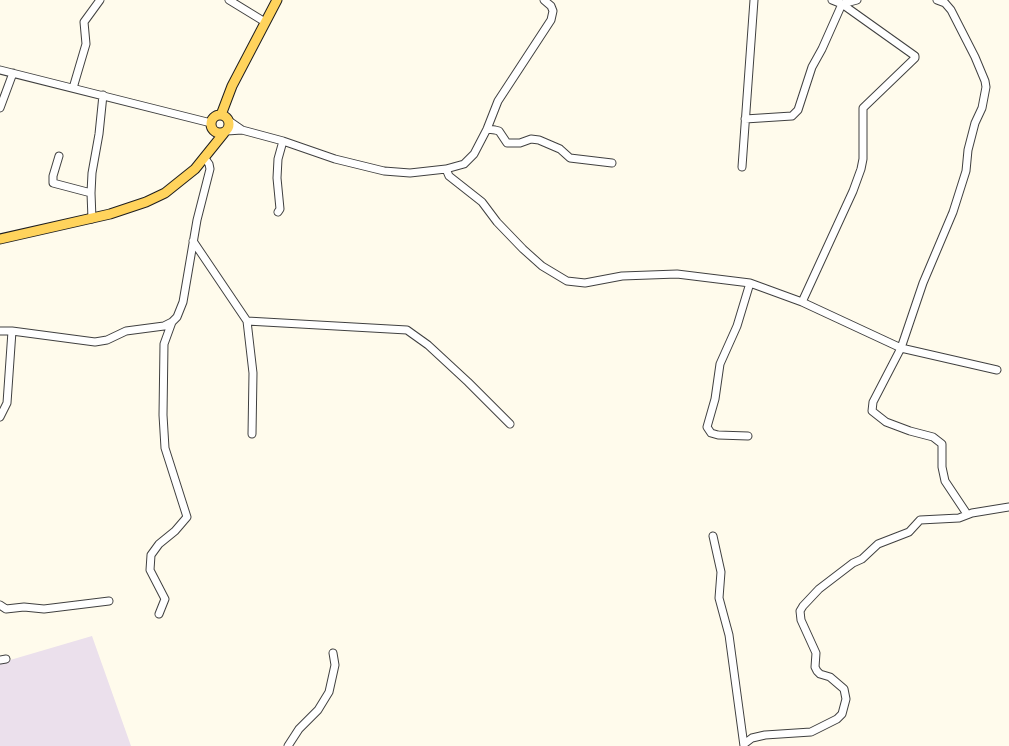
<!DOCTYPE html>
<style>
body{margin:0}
canvas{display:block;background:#fffbec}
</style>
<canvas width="1009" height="746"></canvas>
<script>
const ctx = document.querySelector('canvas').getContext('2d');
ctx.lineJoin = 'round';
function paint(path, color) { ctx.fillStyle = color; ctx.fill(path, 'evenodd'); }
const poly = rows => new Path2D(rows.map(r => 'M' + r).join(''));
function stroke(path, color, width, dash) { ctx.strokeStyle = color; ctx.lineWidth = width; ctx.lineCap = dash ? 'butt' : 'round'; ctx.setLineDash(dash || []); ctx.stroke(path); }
paint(poly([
 [92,636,131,746,0,746,0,663]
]), '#ebe0ec');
const minor = poly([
 [229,0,265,22],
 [937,0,945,3,951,10,975,57,985,81,986,87,982,108,975,123,968,150,966,171,953,212,923,283,901,348,873,402,872,411,886,422,910,431,933,437,942,444,942,467,945,481,967,514],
 [0,70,211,123],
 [73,88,86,44,84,22,100,0],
 [0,108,13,73],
 [745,119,792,116,798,110,812,67,822,49,842,4,857,0],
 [487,129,495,130,499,131,507,143,520,143,531,139,539,140,560,149,570,158,612,163],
 [242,130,283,141,335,159,384,171,410,173,446,169,449,176,482,202,497,222,523,249,542,266,567,281,585,283,622,276,677,274,750,283,802,302,901,348,997,370],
 [227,131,242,130,229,121],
 [59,156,53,176,53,183,91,193,92,219],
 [742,167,754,0],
 [446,169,464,164,474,154,487,129,498,101,551,20,553,11,551,6,544,0],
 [91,193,92,173,99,134,103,95],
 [278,212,280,209,277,178,278,159,283,141],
 [193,241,247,321,253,373,252,434],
 [802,302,853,191,861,169,863,159,863,108,915,58,915,56,842,4,832,0],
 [247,321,407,330,428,345,468,382,510,424],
 [0,331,12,331,95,342,107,340,126,331,164,326,172,322,177,317,183,302,197,220,210,169,209,164,204,157],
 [0,417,7,403,12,331],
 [748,436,718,435,711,433,707,427,715,399,720,364,737,326,750,283],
 [713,536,721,572,719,598,729,635,744,746],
 [0,605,6,609,24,607,44,609,109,601],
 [159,614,165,599,150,570,151,555,159,544,175,531,187,517,165,448,163,415,164,344,172,322],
 [0,660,6,659],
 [744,744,752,738,765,735,811,732,837,719,842,714,846,699,844,689,830,677,820,674,817,671,815,667,816,653,801,620,800,611,803,606,819,589,853,563,862,559,878,544,909,532,920,520,959,518,972,513,1009,507],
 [288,746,299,729,318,710,329,692,335,665,333,653]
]);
const major = poly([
 '211 124a9 9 0 1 1 18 0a9 9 0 1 1-18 0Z',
 [221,115,232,86,277,0],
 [0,239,110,214,146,202,165,193,195,169,224,133]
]);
stroke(minor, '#404040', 9);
stroke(major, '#1e1e1e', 11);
stroke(minor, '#fff', 7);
stroke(major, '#ffd35c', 9);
</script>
